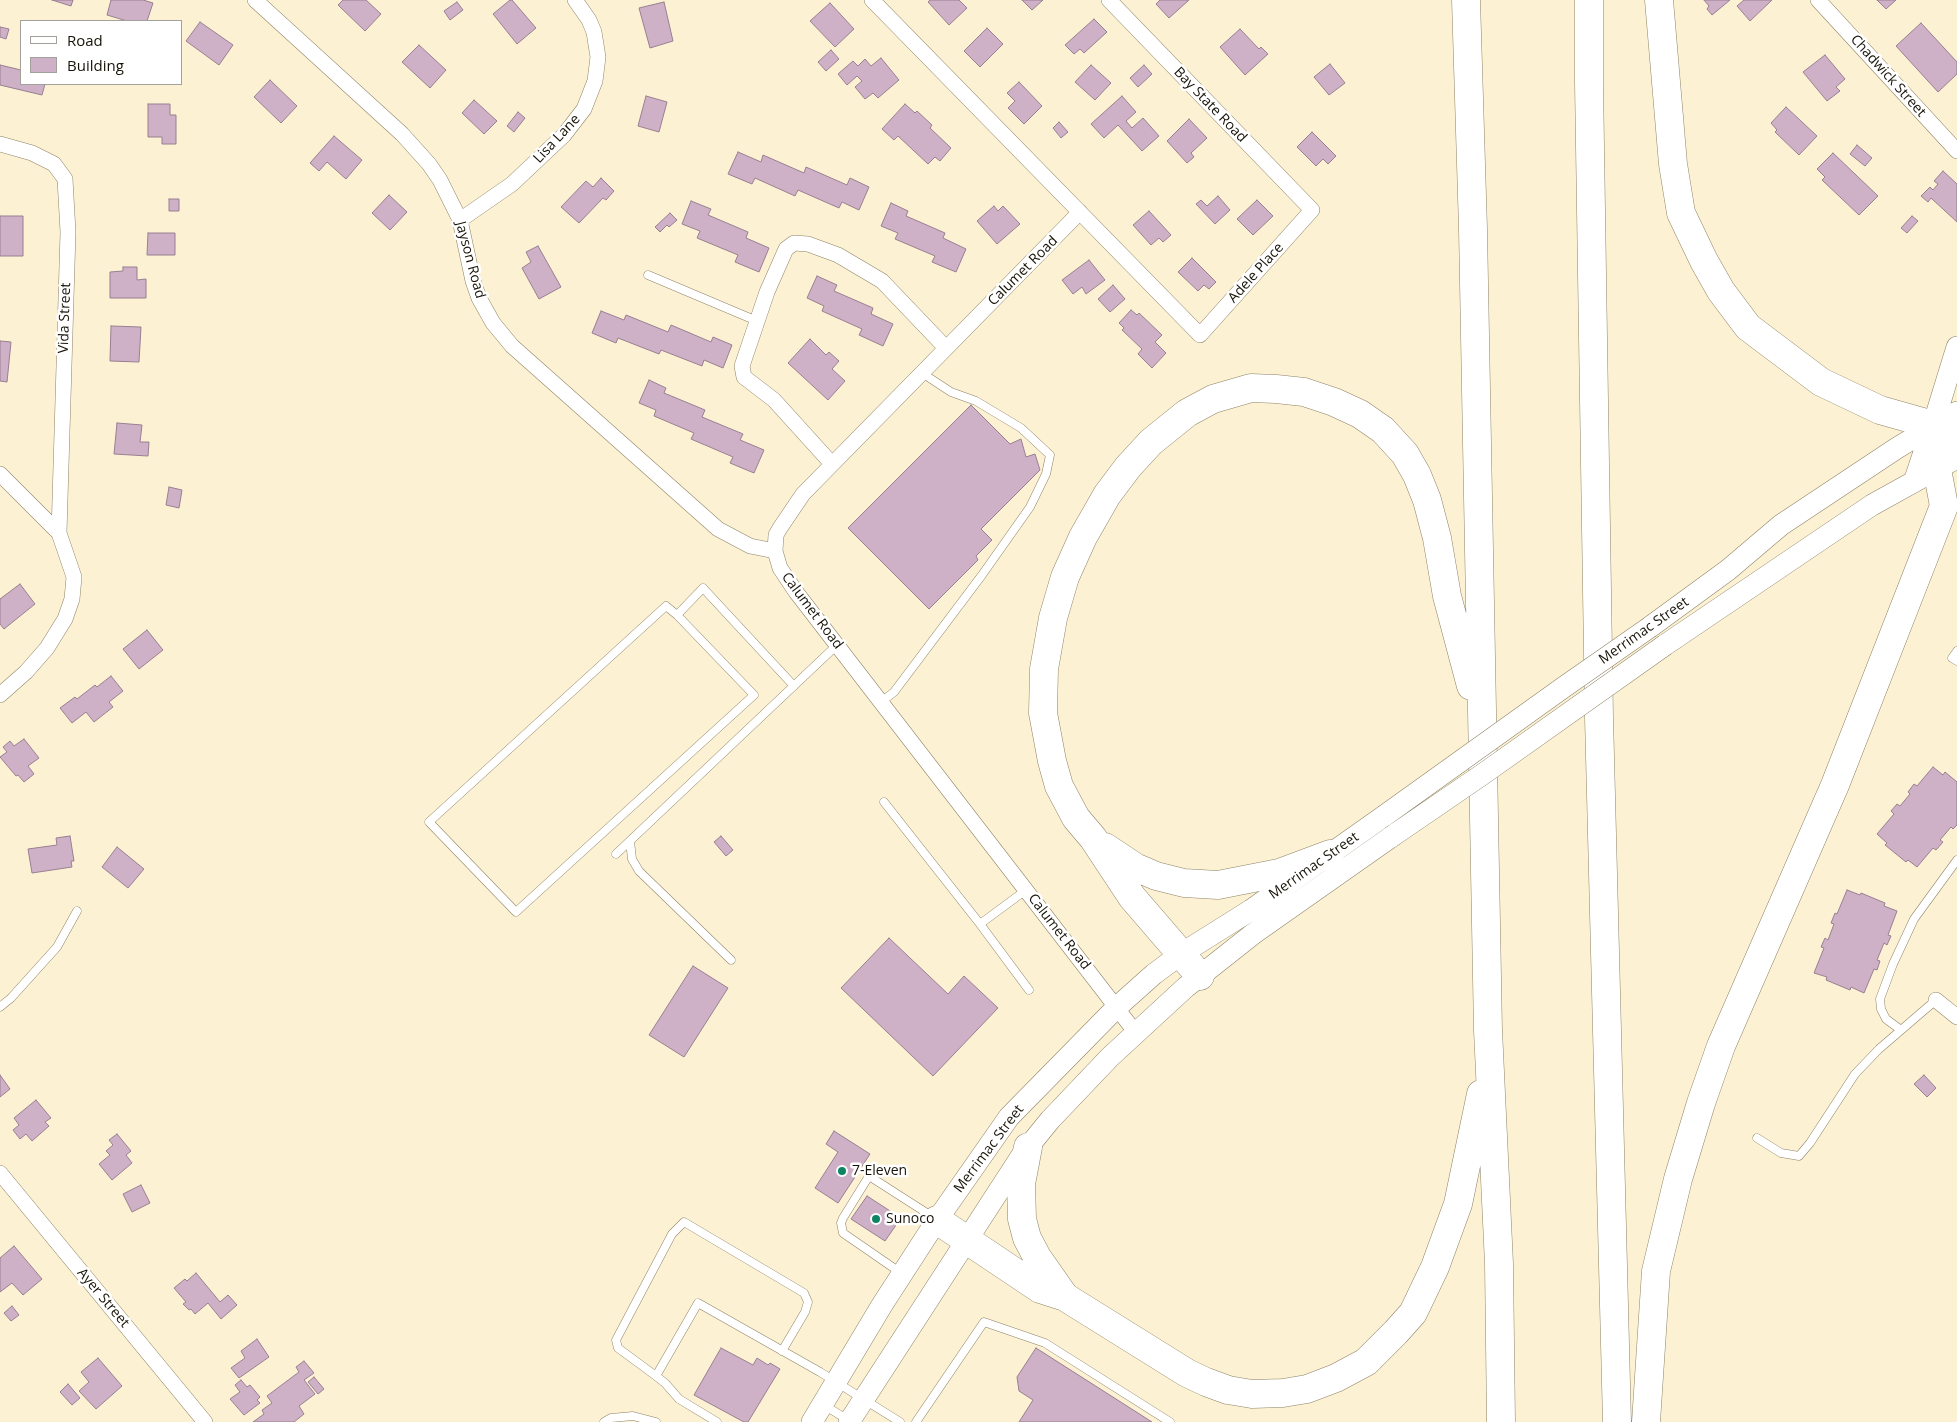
<!DOCTYPE html>
<style>
body{margin:0}
#map{position:relative;width:1957px;height:1422px;overflow:hidden;background:#fcf1d2;font-family:"Open Sans",sans-serif}
canvas{display:block}
.legend{position:absolute;left:20px;top:20px;width:162px;height:65px;box-sizing:border-box;background:#fff;border:1px solid #a2a19c;margin:0;padding:6px 9px;list-style:none;font-size:15px;color:#171308}
.legend li{display:flex;align-items:center;gap:10px;height:25px}
.legend b{width:25px;border:1px solid #a2a19c}
</style>
<div id="map">
<canvas width="1957" height="1422"></canvas>
<ul class="legend">
<li><b style="height:6px;background:#fff"></b>Road</li>
<li><b style="height:14px;background:#ceb1c6"></b>Building</li>
</ul>
</div>
<script>
const ctx = document.querySelector('canvas').getContext('2d');
ctx.lineJoin = 'round';
function paint(path, color) { ctx.fillStyle = color; ctx.fill(path, 'evenodd'); }
const poly = rows => new Path2D(rows.map(r => 'M' + r).join(''));
function stroke(path, color, width, dash) { ctx.strokeStyle = color; ctx.lineWidth = width; ctx.lineCap = dash ? 'butt' : 'round'; ctx.setLineDash(dash || []); ctx.stroke(path); }
function drawText(font, color, halo, rows, align = 'center') {
  ctx.font = font + ' "Open Sans",sans-serif'; ctx.lineWidth = 5; ctx.setLineDash([]); ctx.textBaseline = 'middle'; ctx.strokeStyle = halo; ctx.fillStyle = color; for (const [text, x, y, turn = 0] of rows) {
    ctx.save(); ctx.translate(x, y); ctx.rotate((+turn || 0) * Math.PI / 180); ctx.textAlign = isNaN(turn) ? turn : align; if (halo) ctx.strokeText(text, 0, 0); ctx.fillText(text, 0, 0); ctx.restore();
  }
}
const building = poly([
 [52,0,73,0,71,6,52,0],
 [111,0,143,0,153,3,147,21,127,21,107,15,111,0],
 [343,0,366,0,381,14,365,31,338,5,343,0],
 [510,0,512,0,536,28,517,44,493,14,510,0],
 [930,0,959,0,967,8,949,25,928,2,930,0],
 [1022,0,1043,0,1032,10,1022,0],
 [1160,0,1189,0,1169,18,1156,4,1160,0],
 [1704,0,1730,0,1712,15,1707,9,1709,6,1704,0],
 [1744,0,1772,0,1750,21,1737,6,1744,0],
 [1877,0,1896,0,1886,9,1877,0],
 [457,2,463,10,450,20,444,11,457,2],
 [664,2,673,41,650,48,639,8,664,2],
 [830,3,854,29,835,47,810,21,830,3],
 [1094,19,1107,32,1084,53,1080,49,1074,54,1065,45,1094,19],
 [200,22,233,45,219,65,186,41,200,22],
 [1921,23,1957,62,1957,74,1938,92,1896,46,1921,23],
 [0,27,9,29,6,39,0,37,0,27],
 [987,28,1003,44,980,67,964,51,987,28],
 [1240,29,1259,49,1261,47,1268,54,1245,75,1220,47,1240,29],
 [419,45,446,70,430,88,402,62,419,45],
 [831,50,839,59,826,71,818,62,831,50],
 [1825,55,1845,79,1836,87,1840,91,1827,101,1803,72,1825,55],
 [881,58,899,80,878,98,873,93,865,99,855,87,862,81,857,76,847,85,838,74,853,61,858,66,865,59,871,66,881,58],
 [1330,64,1345,83,1329,95,1314,77,1330,64],
 [0,65,21,70,21,84,45,84,42,95,0,85,0,65],
 [1091,65,1111,83,1095,100,1075,82,1091,65],
 [1144,65,1152,74,1138,87,1130,78,1144,65],
 [270,80,297,106,281,123,254,97,270,80],
 [1019,82,1042,106,1024,124,1008,108,1015,101,1007,93,1019,82],
 [646,96,667,102,659,132,638,126,646,96],
 [1122,96,1136,112,1126,121,1132,128,1143,118,1159,136,1142,151,1118,125,1104,138,1091,124,1122,96],
 [474,100,497,121,484,134,462,113,474,100],
 [148,104,170,104,170,115,176,115,176,144,162,144,162,137,148,137,148,104],
 [905,104,915,113,917,111,932,125,930,128,951,148,940,161,935,157,928,164,898,136,894,140,882,129,905,104],
 [1786,107,1817,136,1799,155,1775,132,1777,130,1771,123,1786,107],
 [518,112,525,118,514,132,507,126,518,112],
 [1189,119,1207,138,1191,153,1194,157,1187,163,1167,141,1189,119],
 [1059,122,1068,132,1061,138,1053,128,1059,122],
 [1312,132,1336,156,1328,164,1323,159,1316,166,1297,147,1312,132],
 [334,136,362,160,346,179,327,162,319,171,310,163,334,136],
 [1857,145,1872,158,1865,166,1850,154,1857,145],
 [738,152,761,162,763,155,804,173,806,167,847,185,850,178,869,187,859,210,842,202,839,208,798,190,795,196,755,178,752,184,728,174,738,152],
 [1833,153,1878,196,1859,215,1822,180,1825,177,1817,169,1833,153],
 [1943,171,1957,184,1957,222,1931,198,1928,202,1921,196,1930,187,1933,190,1938,184,1934,181,1943,171],
 [601,178,614,191,606,200,603,198,579,223,561,207,586,181,593,187,601,178],
 [389,195,407,212,390,230,372,213,389,195],
 [1218,196,1230,210,1215,224,1196,204,1201,200,1207,206,1218,196],
 [169,199,179,199,179,211,169,211,169,199],
 [1257,200,1273,216,1253,235,1237,219,1257,200],
 [691,201,711,209,708,215,748,232,746,238,769,248,759,272,735,262,738,255,697,238,700,231,682,224,691,201],
 [891,203,908,211,906,216,945,233,943,238,966,249,956,272,932,262,935,256,895,239,898,233,881,226,891,203],
 [994,206,998,211,1003,206,1020,224,997,244,977,221,994,206],
 [1149,211,1171,235,1163,242,1159,238,1151,245,1133,225,1149,211],
 [670,213,677,220,669,227,667,225,660,232,655,227,670,213],
 [0,216,23,216,23,256,0,256,0,216],
 [1912,216,1918,221,1907,233,1901,228,1912,216],
 [148,233,175,233,175,255,147,255,148,233],
 [538,246,561,287,539,299,522,268,531,262,526,252,538,246],
 [1192,258,1216,282,1209,289,1204,285,1198,291,1178,272,1192,258],
 [1089,260,1105,280,1086,294,1082,287,1073,294,1062,280,1089,260],
 [123,267,137,267,137,280,146,279,146,298,110,298,110,272,123,271,123,267],
 [817,276,837,285,834,291,873,308,871,314,893,324,883,346,859,335,862,329,822,311,824,306,807,298,817,276],
 [1113,285,1125,299,1110,312,1098,299,1113,285],
 [1131,310,1137,315,1139,313,1162,335,1155,342,1166,353,1152,368,1138,354,1142,349,1122,330,1124,328,1119,323,1131,310],
 [601,311,624,320,626,315,668,332,671,325,711,342,713,337,732,345,723,368,704,360,702,366,661,350,659,354,618,338,616,343,592,333,601,311],
 [111,326,141,327,139,362,110,361,111,326],
 [810,339,826,355,829,352,839,361,832,369,845,381,828,400,788,363,810,339],
 [0,341,11,342,7,382,0,381,0,341],
 [649,380,666,388,664,393,705,410,702,417,743,434,740,440,764,450,754,473,730,463,733,457,691,439,694,433,654,416,656,410,639,403,649,380],
 [971,405,1010,444,1021,439,1026,457,1035,454,1040,470,981,529,992,540,976,556,978,560,929,609,848,528,971,405],
 [117,423,142,425,140,442,149,442,148,456,114,454,117,423],
 [169,487,182,490,179,508,166,505,169,487],
 [20,584,35,604,4,629,0,624,0,599,20,584],
 [147,630,163,650,139,669,123,649,147,630],
 [111,676,123,691,109,702,113,707,94,722,86,712,72,723,60,708,75,697,77,699,95,685,97,687,111,676],
 [24,739,39,758,28,766,34,774,24,782,18,775,16,776,0,757,7,752,3,747,10,741,14,746,24,739],
 [1933,767,1943,775,1945,772,1957,782,1957,825,1953,829,1951,827,1940,840,1943,842,1936,850,1933,848,1917,867,1908,860,1906,862,1885,845,1887,843,1877,834,1894,814,1891,811,1897,804,1900,806,1910,794,1908,792,1914,784,1917,786,1933,767],
 [70,836,74,861,71,861,72,867,32,873,28,849,57,845,56,838,70,836],
 [721,836,733,850,726,856,714,842,721,836],
 [117,847,144,869,128,888,102,867,117,847],
 [1847,890,1860,895,1861,893,1885,903,1884,906,1897,911,1888,935,1891,936,1887,945,1884,943,1877,960,1880,961,1877,970,1874,969,1864,993,1851,987,1850,990,1826,980,1827,977,1814,973,1824,948,1821,947,1825,938,1828,940,1834,924,1831,923,1835,913,1837,914,1847,890],
 [889,938,948,994,964,976,998,1008,933,1076,841,988,889,938],
 [693,966,728,988,684,1057,649,1035,693,966],
 [0,1075,10,1089,0,1097,0,1075],
 [1924,1075,1936,1088,1927,1097,1914,1084,1924,1075],
 [36,1100,51,1118,45,1122,49,1126,32,1141,26,1134,20,1139,13,1130,19,1125,14,1118,36,1100],
 [834,1131,870,1154,838,1203,815,1188,838,1152,826,1144,834,1131],
 [117,1134,131,1151,126,1155,132,1163,112,1180,99,1164,110,1155,106,1151,113,1145,109,1140,117,1134],
 [141,1185,150,1203,132,1212,123,1194,141,1185],
 [867,1196,901,1218,885,1241,851,1219,867,1196],
 [14,1246,42,1279,23,1295,12,1283,0,1292,0,1258,14,1246],
 [196,1273,220,1302,228,1295,237,1305,221,1319,208,1303,195,1314,191,1309,189,1310,183,1304,186,1302,174,1288,185,1279,187,1281,196,1273],
 [12,1306,19,1315,11,1321,4,1313,12,1306],
 [257,1339,269,1357,239,1378,231,1368,245,1358,241,1351,257,1339],
 [721,1348,753,1365,757,1358,768,1365,770,1363,780,1369,748,1422,744,1422,694,1395,721,1348],
 [1036,1348,1152,1422,1019,1422,1033,1400,1019,1391,1017,1377,1036,1348],
 [98,1358,122,1386,96,1409,79,1391,89,1382,81,1372,98,1358],
 [304,1361,314,1373,304,1380,315,1394,299,1406,304,1414,294,1422,253,1422,264,1414,262,1410,272,1403,267,1396,299,1372,296,1367,304,1361],
 [314,1377,324,1389,318,1394,308,1382,314,1377],
 [241,1380,247,1387,250,1385,260,1397,257,1400,260,1403,244,1415,230,1399,240,1392,235,1385,241,1380],
 [68,1384,80,1398,72,1405,60,1392,68,1384]
]);
paint(building, '#ceb1c6');
stroke(building, '#997f92', 1);
const service = poly([
 [648,275,757,321],
 [677,615,666,606,429,822,516,912,754,695,677,615,703,588,794,686],
 [1957,651,1952,658,1957,661],
 [881,702,894,692,982,575,1030,507,1046,474,1050,455,1021,428,976,401,951,392,922,373],
 [884,802,980,924],
 [630,841,632,859,639,871,731,960],
 [616,854,837,645],
 [1026,890,980,924,1029,990],
 [0,1007,11,998,57,947,77,911],
 [1901,1030,1886,1019,1881,1009,1880,999,1893,964,1914,919,1957,860],
 [1757,1138,1781,1153,1799,1156,1810,1143,1855,1074,1879,1049,1936,1000],
 [901,1273,843,1233,841,1223,843,1218,869,1176,933,1217],
 [656,1376,618,1348,616,1340,672,1234,684,1222,804,1293,808,1302,805,1312,782,1351],
 [824,1405,848,1420],
 [604,1422,611,1418,633,1416,656,1422],
 [717,1422,679,1399,665,1383,656,1376,698,1303,820,1372,900,1422],
 [916,1422,984,1322,1045,1343,1170,1422]
]);
const minor = poly([
 [255,0,402,134,429,164,440,180,460,220,473,281,479,298,493,323,512,346,718,529,750,546,775,551],
 [872,0,1200,335,1312,210,1109,0],
 [1818,0,1957,151],
 [0,144,32,153,54,164,65,179,68,232,59,533],
 [1080,212,803,494,780,528,776,535,775,551,780,568,796,592,1136,1033],
 [460,220,512,184,564,135,584,109,595,81,598,57,594,32,589,20,575,0],
 [832,464,774,400,744,377,742,366,767,292,786,249,794,243,808,244,838,255,882,281,946,348],
 [0,474,59,533,74,577,72,599,65,619,47,648,26,672,0,695],
 [1936,1000,1957,1017],
 [0,1173,205,1422]
]);
const secondary = poly([
 [1937,469,1957,419],
 [1914,482,1933,425,1957,347],
 [1650,627,1728,570,1781,525,1897,448,1957,412],
 [1665,645,1872,505,1957,458],
 [812,1422,882,1305,937,1220,1009,1117,1117,1007,1154,974,1181,954,1251,910,1384,816],
 [849,1422,1024,1152,1050,1120,1110,1057,1186,987,1253,934,1391,837]
]);
const motorway = poly([
 [1466,0,1473,229,1488,1030,1499,1264,1501,1422],
 [1589,0,1589,83,1599,717,1617,1422],
 [1659,0,1673,164,1681,213,1704,261,1721,291,1748,327,1821,382,1880,410,1933,425],
 [1105,847,1135,867,1156,876,1184,883,1218,885,1279,873,1330,854],
 [1200,976,1132,897,1093,838,1076,818,1059,786,1052,761,1043,713,1044,669,1053,618,1065,577,1083,537,1107,495,1128,467,1151,442,1187,413,1213,399,1251,388,1276,389,1304,392,1334,402,1360,414,1383,430,1405,454,1417,475,1427,500,1437,538,1447,596,1471,686],
 [1028,1147,1021,1184,1022,1219,1027,1238,1037,1257,1065,1297],
 [937,1220,1040,1289,1065,1297,1187,1373,1206,1382,1228,1390,1252,1394,1283,1393,1307,1389,1336,1378,1366,1362,1396,1332,1413,1313,1435,1267,1458,1204,1481,1094],
 [1646,1422,1656,1271,1678,1179,1701,1103,1721,1046,1835,785,1944,506,1937,469]
]);
stroke(service, '#8e8367', 9);
stroke(minor, '#8e8367', 16);
stroke(secondary, '#8e8367', 22);
stroke(motorway, '#8e8367', 29);
stroke(service, '#fff', 8);
stroke(minor, '#fff', 15);
stroke(secondary, '#fff', 21);
stroke(motorway, '#fff', 28);
const secondaryBridge = poly([
 [1384,816,1564,687,1650,627],
 [1391,837,1483,774,1665,645]
]);
stroke(secondaryBridge, '#8e8367', 22, []);
stroke(secondaryBridge, '#fff', 21);
for (const [x, y, r, color] of [
 [842,1171,5,"#0d8565"],
 [876,1219,5,"#0d8565"]
]) { const dot = new Path2D(); dot.arc(x, y, r, 0, 2 * Math.PI); ctx.fillStyle = color; ctx.fill(dot); stroke(dot, '#fff', 2); }
drawText('14px', '#171308', '#fff', [
 ["Chadwick Street",1888,76,48],
 ["Bay State Road",1210,105,46],
 ["Lisa Lane",557,139,-47],
 ["Jayson Road",470,260,75],
 ["Calumet Road",1023,271,-45],
 ["Adele Place",1256,273,-48],
 ["Vida Street",65,318,-88],
 ["Calumet Road",812,611,53],
 ["Merrimac Street",1644,631,-35],
 ["Merrimac Street",1314,866,-35],
 ["Calumet Road",1059,932,52],
 ["Merrimac Street",989,1149,-53],
 ["Ayer Street",103,1298,50]
]);
drawText('14px', '#171308', '#fff', [
 ["7-Eleven",852,1171],
 ["Sunoco",886,1219]
], 'left');
</script>
